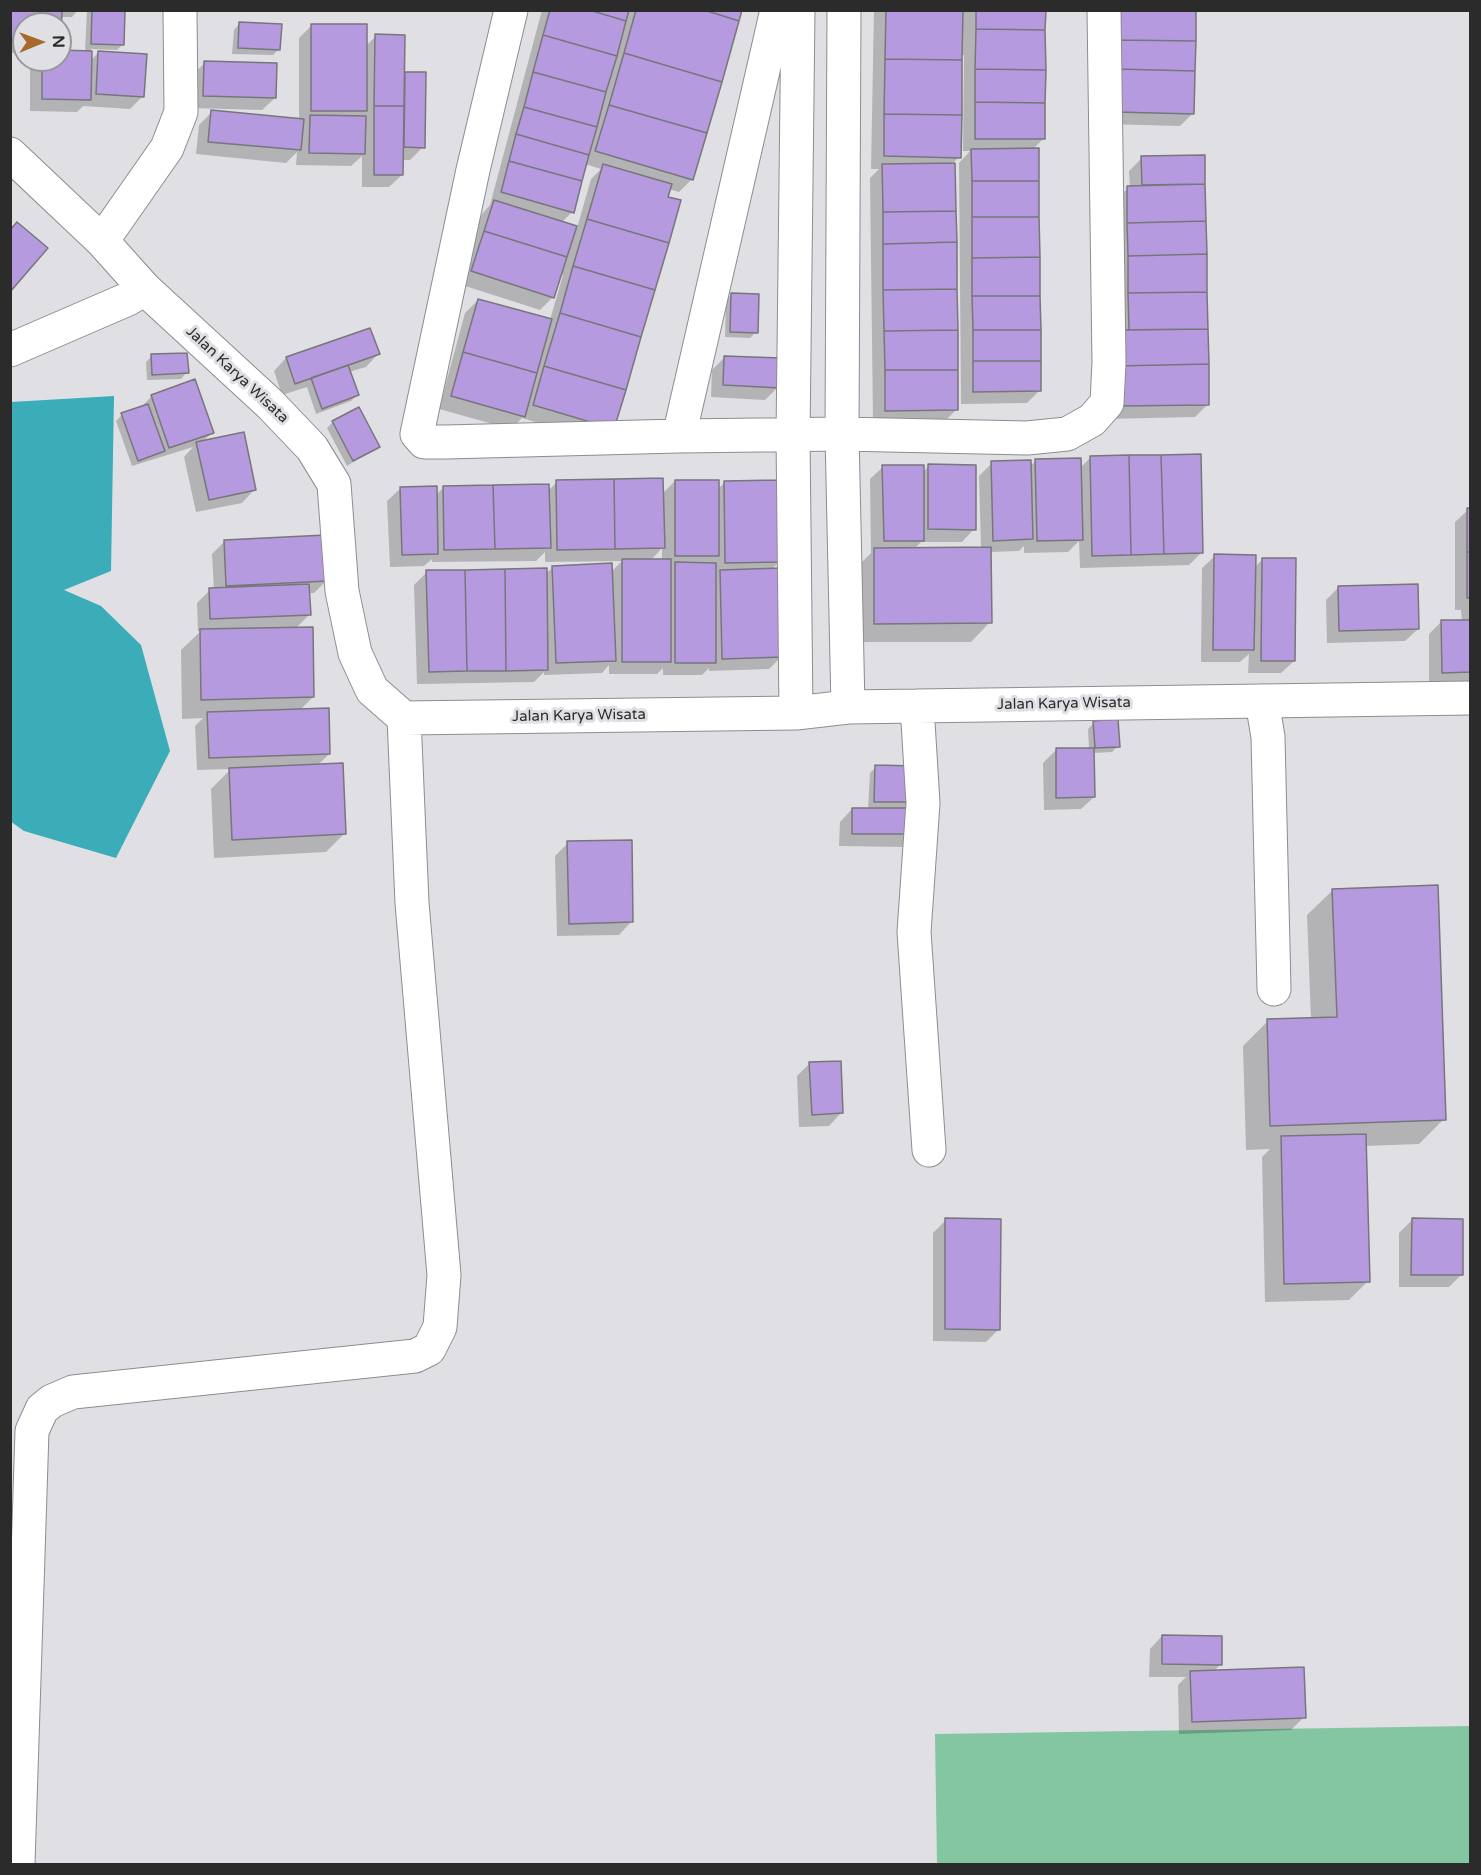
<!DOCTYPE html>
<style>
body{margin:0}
#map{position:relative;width:1481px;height:1875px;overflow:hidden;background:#e0dfe3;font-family:"Varela Round",sans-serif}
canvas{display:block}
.frame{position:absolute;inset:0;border:12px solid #2b2b2c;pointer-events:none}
.north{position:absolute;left:12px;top:12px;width:60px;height:60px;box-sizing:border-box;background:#e0dfe3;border:2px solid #98979a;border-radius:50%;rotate:89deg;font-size:16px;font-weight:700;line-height:24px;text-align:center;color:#2b2b2c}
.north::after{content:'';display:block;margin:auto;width:21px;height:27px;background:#a56a2c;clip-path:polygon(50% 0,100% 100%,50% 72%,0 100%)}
</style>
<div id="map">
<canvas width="1481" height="1875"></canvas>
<div class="frame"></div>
<div class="north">N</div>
</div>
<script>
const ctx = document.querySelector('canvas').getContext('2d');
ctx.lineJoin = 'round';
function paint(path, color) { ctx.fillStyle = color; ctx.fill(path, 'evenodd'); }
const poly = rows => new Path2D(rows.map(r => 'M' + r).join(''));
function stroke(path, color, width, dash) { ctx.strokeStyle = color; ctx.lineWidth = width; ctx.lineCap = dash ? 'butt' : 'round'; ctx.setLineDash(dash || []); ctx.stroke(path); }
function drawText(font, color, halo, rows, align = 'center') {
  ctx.font = font + ' "Varela Round",sans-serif'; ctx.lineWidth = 6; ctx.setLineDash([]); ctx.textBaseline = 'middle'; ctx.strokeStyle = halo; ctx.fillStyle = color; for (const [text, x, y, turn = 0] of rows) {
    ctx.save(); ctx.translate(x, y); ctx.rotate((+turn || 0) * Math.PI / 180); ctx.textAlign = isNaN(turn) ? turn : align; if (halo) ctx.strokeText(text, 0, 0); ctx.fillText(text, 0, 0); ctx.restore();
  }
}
paint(poly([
 [1470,1726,1470,1864,937,1864,935,1734]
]), '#85c6a2');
paint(poly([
 [114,396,111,571,64,590,101,606,141,645,170,751,116,858,24,831,10,821,11,402]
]), '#3aadb9');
paint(poly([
 [10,10,78,10,72,17,60,17,60,24,24,24,24,53,10,53],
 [87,10,124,10,123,44,117,50,91,49,90,61,100,51,143,96,130,109,83,106,77,112,30,111,30,64,34,60,60,60,60,51,85,52],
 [542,10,741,10,692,179,679,192,669,189,600,441,522,418,511,429,439,409,465,313,478,300,550,320,563,275,560,274,553,297,540,310,459,284,482,214,490,205],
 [585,164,601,169,591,179,577,228,561,223,572,212],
 [874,10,1044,10,1043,139,1032,150,1040,390,1027,403,961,404,959,163,970,151,963,151,964,55,961,55,959,157,951,165,957,409,944,422,873,423,870,178,879,169,871,169],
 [1106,10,1193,113,1180,126,1104,124],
 [240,23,279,49,273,55,232,54,234,30],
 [312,25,366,46,376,36,403,73,424,74,423,147,410,160,402,160,402,175,389,187,362,187,362,156,351,166,296,165,297,152,286,163,196,154,199,125,212,112,299,120,299,38],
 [205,63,275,98,262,110,191,108,192,75],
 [1203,157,1208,404,1195,417,1105,419,1114,200,1130,187,1129,171,1142,158],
 [732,294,756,332,750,338,725,337,726,300],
 [378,354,366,367,349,372,357,395,351,401,316,414,307,387,282,395,274,371,286,358],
 [152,356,187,372,181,379,147,380,146,362],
 [725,357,778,387,765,400,711,397,712,370],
 [152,396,212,432,202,443,254,490,242,503,196,512,184,457,193,447,132,466,116,421,122,415,140,408],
 [333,422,378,446,347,466,327,428],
 [1091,457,1202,552,1189,565,1080,568,1079,541,1068,552,1024,553,1024,546,1019,551,990,552,990,622,971,642,856,642,856,568,871,553,870,479,883,467,922,473,929,466,974,529,962,542,921,542,914,549,981,548,979,476,992,463,1030,466,1036,461,1080,468],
 [675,481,718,489,725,482,779,562,771,570,782,656,769,669,709,671,709,668,702,675,663,675,663,668,657,674,609,674,609,665,602,673,544,675,544,672,534,682,417,684,414,585,427,572,545,575,553,567,611,572,622,561,545,562,545,552,536,561,432,562,432,559,424,566,390,567,387,501,400,489,435,496,443,488,548,491,557,482,662,494],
 [662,548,662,560,651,560],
 [1468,510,1470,510,1470,684,1429,685,1429,634,1441,622,1462,621,1461,610,1455,610,1455,522],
 [225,541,327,580,314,593,308,593,309,615,295,629,313,697,299,711,329,754,317,766,345,833,326,852,214,858,211,789,231,769,197,770,195,726,203,718,182,719,181,650,201,631,198,631,197,603,210,590,214,590,212,554],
 [1215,556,1254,568,1263,559,1294,661,1281,673,1248,673,1249,654,1240,662,1201,662,1202,568],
 [1338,588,1418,629,1405,641,1327,643,1326,600],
 [1094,723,1118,746,1112,752,1093,753,1094,797,1081,809,1044,810,1043,763,1056,750,1089,749,1088,729],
 [876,767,912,802,904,810,906,847,839,846,840,822,852,809,868,809,870,773],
 [568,843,631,922,619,935,557,936,555,856],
 [1333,890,1444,1119,1419,1144,1365,1146,1368,1281,1349,1300,1265,1302,1262,1157,1270,1149,1246,1150,1243,1046,1268,1021,1311,1019,1307,915],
 [810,1063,841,1113,829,1126,799,1127,797,1076],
 [946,1220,999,1329,986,1342,933,1341,933,1233],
 [1412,1220,1462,1274,1449,1287,1399,1287,1399,1233],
 [1162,1636,1221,1664,1213,1672,1304,1717,1291,1730,1179,1734,1178,1685,1186,1677,1149,1677,1150,1649]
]), '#0003');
const building = poly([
 [10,10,62,10,61,42,60,24,24,24,24,41,10,40,10,10],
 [92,10,125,10,124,45,91,44,92,10],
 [550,10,589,10,626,21,617,56,543,35,550,10],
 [589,10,629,10,626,21,589,10],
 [636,10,704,10,739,21,722,82,624,53,636,10],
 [704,10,742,10,739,21,704,10],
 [886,10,963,10,962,60,885,59,886,10],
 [976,10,1046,10,1045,30,976,29,976,10],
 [1118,10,1196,10,1196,41,1117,40,1118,10],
 [239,22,282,24,280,50,238,48,239,22],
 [311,24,367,24,367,111,311,111,311,24],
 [976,29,1045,30,1046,70,975,69,976,29],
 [375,34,405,35,404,106,374,106,375,34],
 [543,35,617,56,606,92,533,72,543,35],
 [1117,40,1196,41,1195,71,1117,69,1117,40],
 [60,50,92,51,91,100,42,99,42,60,60,60,60,50],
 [98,51,147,54,144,97,96,94,98,51],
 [624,53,722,82,707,133,609,105,624,53],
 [885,59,962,60,962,115,884,114,885,59],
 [204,61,277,63,276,98,203,96,204,61],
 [975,69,1046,70,1045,103,975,102,975,69],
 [1117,69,1195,71,1194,114,1116,112,1117,69],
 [405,72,426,72,425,148,404,147,405,72],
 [533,72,606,92,597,127,524,107,533,72],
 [975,102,1045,103,1045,139,975,139,975,102],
 [609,105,707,133,693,180,595,151,609,105],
 [374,106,404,106,403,175,374,175,374,106],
 [524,107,597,127,589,155,516,134,524,107],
 [211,110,304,119,301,150,208,142,211,110],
 [884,114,962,115,961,158,884,156,884,114],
 [310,115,366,116,365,154,309,153,310,115],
 [516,134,589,155,582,181,509,161,516,134],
 [1039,148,1039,181,972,181,971,149,1039,148],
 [1205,155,1205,184,1142,185,1141,156,1205,155],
 [509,161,582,181,574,213,501,192,509,161],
 [955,163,956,211,883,212,882,164,955,163],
 [603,164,672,184,668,197,681,200,669,243,587,219,603,164],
 [972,181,1039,181,1039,217,972,217,972,181],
 [1205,184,1206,221,1127,223,1127,186,1205,184],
 [494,200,577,226,567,257,484,231,494,200],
 [956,211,957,242,883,244,883,212,956,211],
 [972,217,1039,217,1040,257,972,258,972,217],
 [587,219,669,243,655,290,573,266,587,219],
 [1206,221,1207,254,1128,256,1127,223,1206,221],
 [17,222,48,248,10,292,10,230,17,222],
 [484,231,567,257,554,298,471,271,484,231],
 [957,242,957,289,883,290,883,244,957,242],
 [1207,254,1207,292,1128,293,1128,256,1207,254],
 [1040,257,1040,296,972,296,972,258,1040,257],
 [573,266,655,290,641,337,560,313,573,266],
 [957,289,958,330,884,331,883,290,957,289],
 [1207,292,1208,329,1129,330,1128,293,1207,292],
 [731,293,759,294,758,333,730,332,731,293],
 [972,296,1040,296,1041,330,973,330,972,296],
 [478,299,552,319,537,373,463,352,478,299],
 [560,313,641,337,626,390,544,366,560,313],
 [370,328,380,354,295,384,286,357,370,328],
 [1208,329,1209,364,1117,366,1116,330,1208,329],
 [958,330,958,370,885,370,884,331,958,330],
 [973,330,1041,330,1041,361,973,361,973,330],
 [463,352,537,373,525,417,451,396,463,352],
 [187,353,189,373,152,375,151,354,187,353],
 [724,356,781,358,780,388,723,385,724,356],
 [973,361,1041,361,1041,391,973,392,973,361],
 [1209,364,1209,405,1117,406,1117,366,1209,364],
 [348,365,359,395,322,409,311,378,348,365],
 [544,366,626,390,614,429,533,405,544,366],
 [885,370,958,370,958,410,885,411,885,370],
 [195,379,214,433,169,448,151,395,195,379],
 [148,404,165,451,138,461,121,413,148,404],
 [359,407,380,447,353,461,332,421,359,407],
 [244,432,256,490,209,500,196,442,244,432],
 [1201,454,1203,553,1164,554,1161,455,1201,454],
 [1129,455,1161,455,1164,554,1131,555,1129,455],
 [1129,455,1131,555,1092,556,1090,456,1129,455],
 [1081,458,1083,540,1037,541,1035,459,1081,458],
 [1031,460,1033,539,993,541,991,461,1031,460],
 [928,464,976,465,976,530,928,529,928,464],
 [882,465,924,465,924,541,884,541,882,465],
 [663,478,665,548,615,549,614,479,663,478],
 [614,479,615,549,557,550,556,480,614,479],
 [675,480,719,480,719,556,675,556,675,480],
 [779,480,781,562,725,563,724,481,779,480],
 [549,484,551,548,495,549,493,485,549,484],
 [493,485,495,549,444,550,443,486,493,485],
 [437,486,438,554,402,555,400,487,437,486],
 [1467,508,1470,508,1470,552,1467,552,1467,508],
 [326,535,328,581,226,586,224,540,326,535],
 [991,547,992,623,874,624,874,548,991,547],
 [1467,552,1470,552,1470,598,1467,598,1467,552],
 [1214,554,1256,555,1254,650,1213,650,1214,554],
 [1262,558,1296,558,1295,661,1261,661,1262,558],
 [622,559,671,559,671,662,622,662,622,559],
 [675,562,716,563,716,663,675,663,675,562],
 [612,563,616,661,556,663,552,566,612,563],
 [547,568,548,670,506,671,505,569,547,568],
 [782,568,784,657,722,659,720,570,782,568],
 [505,569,506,671,467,671,465,570,505,569],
 [426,570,465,570,467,671,429,672,426,570],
 [309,584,311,615,210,619,209,588,309,584],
 [1418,584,1419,629,1339,631,1338,586,1418,584],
 [1441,620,1470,620,1470,672,1442,673,1441,620],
 [313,627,314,697,201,700,200,629,313,627],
 [329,708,330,754,209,758,207,712,329,708],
 [1118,719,1120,747,1095,748,1093,721,1118,719],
 [1056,748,1094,748,1095,797,1056,798,1056,748],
 [343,763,346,834,232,840,229,768,343,763],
 [875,765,915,766,913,802,874,802,875,765],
 [852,808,921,808,920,834,852,834,852,808],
 [632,840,633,922,569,924,567,841,632,840],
 [1438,885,1446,1120,1270,1126,1267,1019,1337,1017,1332,889,1438,885],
 [841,1061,843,1113,812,1115,809,1062,841,1061],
 [1366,1134,1370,1282,1284,1284,1281,1136,1366,1134],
 [945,1218,1001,1219,1000,1330,945,1329,945,1218],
 [1412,1218,1463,1219,1463,1275,1411,1275,1412,1218],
 [1162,1635,1222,1636,1222,1665,1162,1664,1162,1635],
 [1304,1667,1306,1718,1192,1722,1190,1671,1304,1667]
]);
paint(building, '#b69adf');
stroke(building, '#77767a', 1.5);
const minor = poly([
 [511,10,473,170,417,434,424,442,446,442,679,436],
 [777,10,679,436,842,434,1027,438,1067,434,1092,420,1107,403,1109,362,1104,10],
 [844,10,842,434,848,707],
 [10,154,102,241,145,289,270,404,312,448,334,484,342,591,355,653,372,690,404,718,796,713,848,707,1470,698],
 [102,241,167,148,181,112,180,10],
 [10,350,128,299,145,289],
 [1262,701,1268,737,1274,989],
 [917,706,923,803,914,932,929,1150],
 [796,713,793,436,798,10],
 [18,1864,32,1431,42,1409,52,1401,73,1392,415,1356,429,1349,440,1327,444,1275,412,903,404,718]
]);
stroke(minor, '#8d8c90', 35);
stroke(minor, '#fff', 33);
drawText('15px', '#2b2b2c', '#e0dfe3', [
 ["Jalan Karya Wisata",237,375,43],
 ["Jalan Karya Wisata",1064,704,-1],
 ["Jalan Karya Wisata",579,716,-1]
]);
</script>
